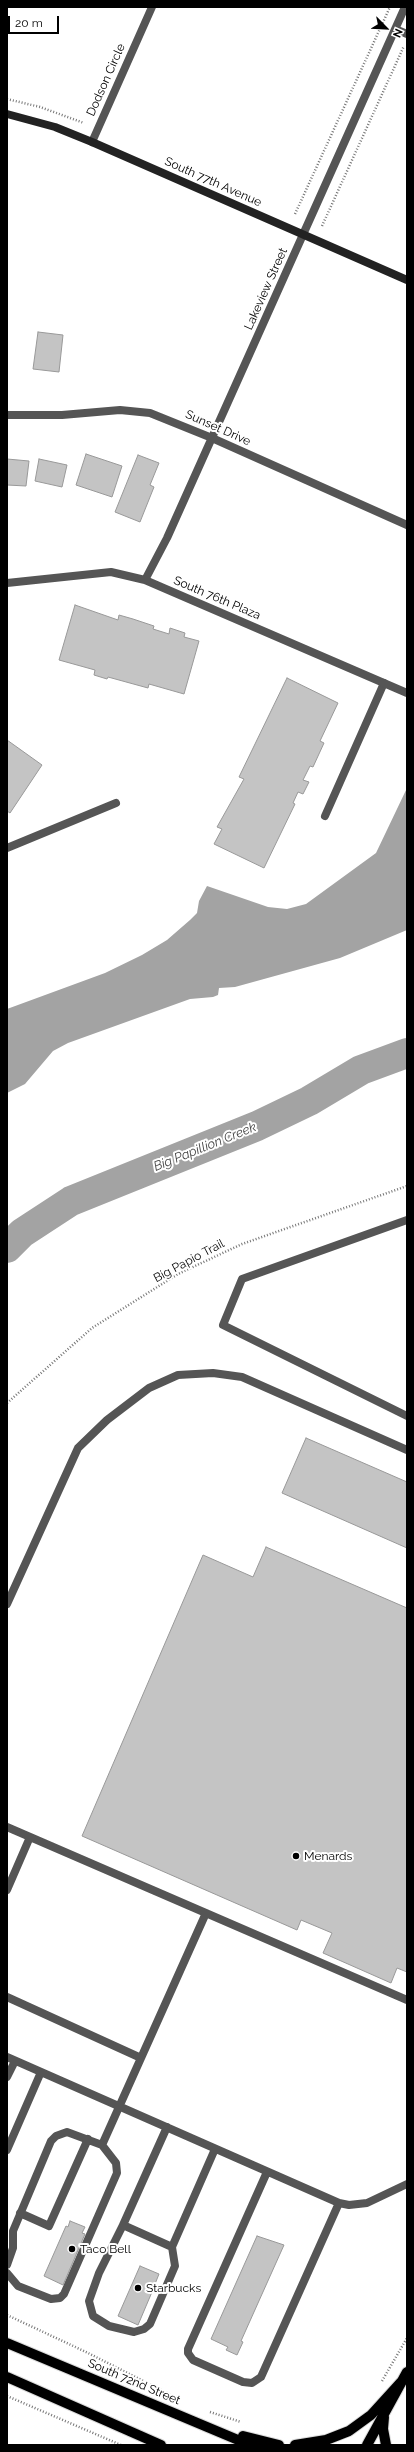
<!DOCTYPE html>
<style>
body{margin:0}
#map{position:relative;width:414px;height:2452px;overflow:hidden;background:#fff;font-family:Raleway,sans-serif}
canvas{display:block}
.frame{position:absolute;inset:0;border:8px solid #000;pointer-events:none}
.north{position:absolute;left:366px;top:8px;width:40px;height:40px;-webkit-text-stroke:3px #fff;paint-order:stroke;rotate:114deg;font-size:11px;font-weight:700;line-height:16px;text-align:center;color:#000}
.north::after{content:'';display:block;margin:auto;width:14px;height:18px;background:#000;clip-path:polygon(50% 0,100% 100%,50% 72%,0 100%)}
.scale{position:absolute;left:8px;top:16px;width:51px;height:18px;box-sizing:border-box;border:2px solid #000;border-top:0;padding-left:5px;font-size:12px;line-height:14px;white-space:nowrap;color:#000;-webkit-text-stroke:3px #fff;paint-order:stroke}
</style>
<div id="map">
<canvas width="414" height="2452"></canvas>
<div class="frame"></div>
<div class="north">N</div>
<div class="scale">20 m</div>
</div>
<script>
const ctx = document.querySelector('canvas').getContext('2d');
ctx.lineJoin = 'round';
function paint(path, color) { ctx.fillStyle = color; ctx.fill(path, 'evenodd'); }
const poly = rows => new Path2D(rows.map(r => 'M' + r).join(''));
function stroke(path, color, width, dash) { ctx.strokeStyle = color; ctx.lineWidth = width; ctx.lineCap = dash ? 'butt' : 'round'; ctx.setLineDash(dash || []); ctx.stroke(path); }
function drawText(font, color, halo, rows, align = 'center') {
  ctx.font = font + ' Raleway,sans-serif'; ctx.lineWidth = 4; ctx.setLineDash([]); ctx.textBaseline = 'middle'; ctx.strokeStyle = halo; ctx.fillStyle = color; for (const [text, x, y, turn = 0] of rows) {
    ctx.save(); ctx.translate(x, y); ctx.rotate((+turn || 0) * Math.PI / 180); ctx.textAlign = isNaN(turn) ? turn : align; if (halo) ctx.strokeText(text, 0, 0); ctx.fillText(text, 0, 0); ctx.restore();
  }
}
paint(poly([
 [407,788,407,930,340,958,235,987,219,988,218,995,213,997,190,999,68,1043,53,1051,25,1084,7,1093,7,1009,105,973,142,955,167,940,190,920,197,913,199,901,207,886,268,907,287,909,306,904,376,853]
]), '#a3a3a3');
stroke(poly([
 [7,1248,22,1233,71,1201,257,1126,309,1101,361,1070,407,1053]
]), '#a3a3a3', 30);
const building = poly([
 [38,332,63,335,59,372,33,369,38,332],
 [86,454,122,466,112,497,76,485,86,454],
 [138,455,159,463,150,485,154,487,140,522,115,512,138,455],
 [7,459,29,461,26,486,7,485,7,459],
 [39,459,67,465,62,487,35,481,39,459],
 [75,605,118,620,119,615,133,619,154,626,153,629,169,634,170,628,185,633,184,637,199,641,184,694,149,684,148,688,108,677,107,679,94,675,95,670,59,660,75,605],
 [287,678,338,703,320,741,324,743,313,767,310,766,303,780,309,782,303,794,298,792,293,803,295,804,264,868,214,844,222,829,217,827,244,779,239,777,287,678],
 [7,740,42,765,10,813,7,811,7,740],
 [306,1438,407,1482,407,1548,282,1493,306,1438],
 [266,1547,407,1608,407,1972,397,1968,391,1983,323,1953,332,1933,301,1920,297,1930,82,1836,203,1555,253,1577,266,1547],
 [70,2221,85,2227,82,2233,85,2234,63,2285,44,2276,66,2226,68,2227,70,2221],
 [257,2236,284,2245,241,2341,243,2342,237,2355,226,2350,228,2347,211,2339,257,2236],
 [140,2266,159,2274,155,2284,159,2286,156,2293,152,2292,138,2325,118,2316,140,2266]
]);
paint(building, '#c4c4c4');
stroke(building, '#999', 1);
const primary = poly([
 [7,2343,250,2445],
 [7,2377,161,2445],
 [384,2417,383,2429,386,2445],
 [243,2436,279,2445],
 [295,2445,326,2440,349,2431,371,2415,401,2382],
 [367,2445,407,2372]
]);
stroke(primary, '#dbdbdb', 12);
stroke(poly([
 [7,99,40,107,84,123],
 [295,214,390,7],
 [322,226,404,46],
 [7,1403,92,1328,178,1274,242,1244,407,1186],
 [7,2315,86,2352,179,2399],
 [382,2381,407,2338],
 [7,2396,121,2445],
 [210,2412,241,2422]
]), '#777', 2.5, [1, 2]);
stroke(poly([
 [325,816,384,683],
 [407,1220,242,1279,223,1325,407,1416],
 [7,1604,78,1448,107,1420,149,1388,178,1375,213,1373,242,1377,407,1450],
 [7,1827,407,2000],
 [7,1890,30,1837],
 [7,1997,141,2058,102,2145,67,2132,56,2136,51,2141,13,2231,13,2248,7,2265],
 [7,2057,339,2203,349,2205,367,2203,407,2184],
 [141,2058,206,1913],
 [7,2077,15,2061],
 [167,2127,123,2225,172,2247,215,2149],
 [7,2150,41,2072],
 [267,2172,188,2349,188,2353,193,2360,243,2382,252,2383,261,2377,339,2203],
 [20,2213,49,2226,88,2139],
 [123,2225,99,2273,89,2301,93,2316,109,2326,134,2332,144,2329,150,2324,175,2266,172,2247],
 [7,2273,18,2286,51,2299,60,2298,64,2294,117,2173,116,2163,102,2145]
]), '#555', 8);
stroke(poly([
 [395,29,407,34],
 [92,142,152,7],
 [7,415,62,415,120,410,150,413,212,438,407,525],
 [145,580,167,538,405,7],
 [7,583,111,572,145,580,407,693],
 [7,848,116,803]
]), '#555', 8);
stroke(poly([
 [7,114,55,127,92,142,407,280]
]), '#222', 8);
stroke(primary, '#000', 10);
for (const [x, y, r, color] of [
 [296,1856,4,"#000"],
 [72,2249,4,"#000"],
 [138,2288,4,"#000"]
]) { const dot = new Path2D(); dot.arc(x, y, r, 0, 2 * Math.PI); ctx.fillStyle = color; ctx.fill(dot); stroke(dot, '#fff', 1.5); }
drawText('12px', '#000', '#fff', [
 ["Dodson Circle",106,80,-66],
 ["South 77th Avenue",213,182,24],
 ["Lakeview Street",266,289,-66],
 ["Sunset Drive",218,428,24],
 ["South 76th Plaza",217,598,23],
 ["Big Papio Trail",189,1261,-28],
 ["South 72nd Street",134,2382,23]
]);
drawText('12px', '#000', '#fff', [
 ["Menards",304,1856],
 ["Taco Bell",80,2249],
 ["Starbucks",146,2288]
], 'left');
drawText('italic 13px', '#444', '#fff', [
 ["Big Papillion Creek",205,1147,-22]
]);
</script>
